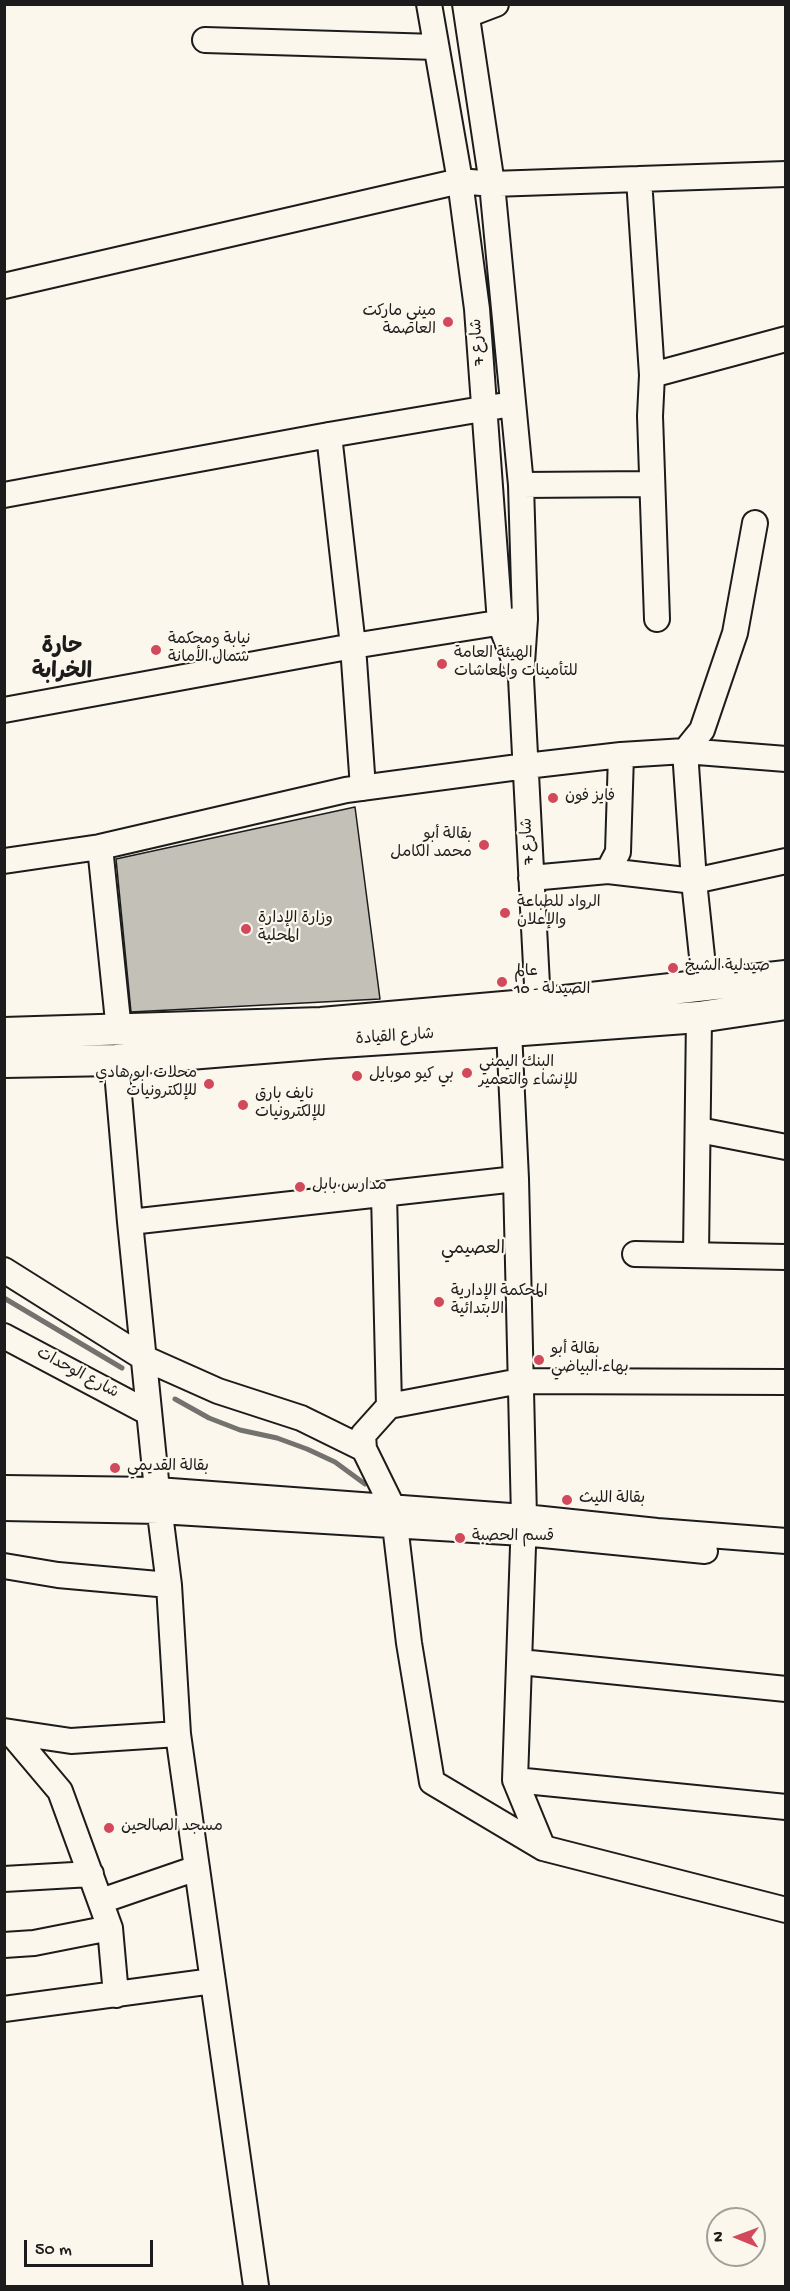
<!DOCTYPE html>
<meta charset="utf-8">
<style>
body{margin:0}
#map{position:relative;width:790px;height:2291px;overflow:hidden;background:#fbf7ec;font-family:"Gochi Hand",sans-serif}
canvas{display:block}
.frame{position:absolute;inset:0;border:6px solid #1c1c1c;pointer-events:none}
.north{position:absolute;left:706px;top:2207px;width:60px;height:60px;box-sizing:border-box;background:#fbf7ec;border:2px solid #a29f99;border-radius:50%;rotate:271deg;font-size:16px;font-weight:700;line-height:24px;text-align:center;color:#1c1c1c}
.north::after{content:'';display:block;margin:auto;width:21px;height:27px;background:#d1495b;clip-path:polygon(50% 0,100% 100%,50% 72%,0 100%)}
.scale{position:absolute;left:24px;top:2240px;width:129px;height:27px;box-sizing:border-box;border:3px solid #1c1c1c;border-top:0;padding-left:8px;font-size:18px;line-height:21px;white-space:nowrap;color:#1c1c1c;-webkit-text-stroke:4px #fbf7ec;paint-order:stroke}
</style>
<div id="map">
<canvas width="790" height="2291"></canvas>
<div class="frame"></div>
<div class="north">N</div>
<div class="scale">50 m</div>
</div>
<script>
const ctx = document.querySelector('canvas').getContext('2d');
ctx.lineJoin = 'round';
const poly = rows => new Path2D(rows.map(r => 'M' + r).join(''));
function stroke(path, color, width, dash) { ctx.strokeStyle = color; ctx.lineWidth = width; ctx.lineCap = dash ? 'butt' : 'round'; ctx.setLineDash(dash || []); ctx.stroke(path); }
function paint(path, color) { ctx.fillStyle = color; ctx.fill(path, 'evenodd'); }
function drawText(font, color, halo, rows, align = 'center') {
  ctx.font = font + ' "Gochi Hand","Playpen Sans Arabic",sans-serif'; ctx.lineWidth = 4.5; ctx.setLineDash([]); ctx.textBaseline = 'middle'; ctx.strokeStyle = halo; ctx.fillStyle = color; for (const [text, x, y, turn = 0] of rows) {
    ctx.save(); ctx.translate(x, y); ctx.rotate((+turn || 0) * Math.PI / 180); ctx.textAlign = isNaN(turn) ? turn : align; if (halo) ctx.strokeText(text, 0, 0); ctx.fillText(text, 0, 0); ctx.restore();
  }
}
stroke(poly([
 [4,1298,122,1368],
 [175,1399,209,1418,240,1430,277,1438,307,1449,335,1462,365,1484]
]), '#74726e', 5);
const building = poly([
 [355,807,380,999,131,1012,116,859,355,807]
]);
paint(building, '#c3c0b8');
stroke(building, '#1c1c1c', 1.5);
const minor = poly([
 [429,4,460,181,477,309,500,623,518,670],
 [465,4,492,184,521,485,525,619,521,678,538,1004],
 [467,15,496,4],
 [205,40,436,47],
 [639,179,652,375,650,416,657,619],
 [4,286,460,181,492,184,786,174],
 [652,375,786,339],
 [329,435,353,646,363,788],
 [521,485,652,484],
 [4,495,329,435,500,406],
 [4,710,353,646,516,620],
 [100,847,346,790,526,766,621,755,685,751,786,759],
 [4,861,100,847,119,1031],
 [608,871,694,881,786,861],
 [531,878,608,871,618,852,621,755],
 [705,985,694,881,685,751,702,730,735,633,755,523],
 [509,1031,516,1179,524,1517,515,1780,543,1848],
 [116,1060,130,1222,157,1490,169,1585,178,1734,256,2286],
 [699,1130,786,1147],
 [384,1194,389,1406],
 [130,1222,516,1179],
 [635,1254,786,1257],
 [696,1254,699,1017],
 [4,1270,144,1358,218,1391,301,1418,364,1449,393,1508,409,1643,432,1782,543,1848,786,1910],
 [4,1336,149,1413],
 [364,1449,363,1435,389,1406,520,1381,786,1382],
 [4,1488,157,1490,524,1517,657,1531,786,1541],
 [4,1508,159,1511,523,1533,705,1551],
 [4,1566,58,1575,169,1585],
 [520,1662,786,1689],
 [4,1731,71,1741,178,1734],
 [11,1733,60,1791,110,1928,116,1995],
 [515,1780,786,1807],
 [4,1879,91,1874],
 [101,1901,197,1868],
 [4,1945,34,1943,110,1928],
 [4,2009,213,1981]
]);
const major = poly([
 [4,1033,321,1023,538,1004,786,976],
 [4,1062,116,1060,324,1043,509,1031,699,1017,786,1004]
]);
stroke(minor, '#1c1c1c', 28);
stroke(major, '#1c1c1c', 34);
stroke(minor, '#fbf7ec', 24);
stroke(major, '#fbf7ec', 30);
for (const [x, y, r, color] of [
 [448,322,6,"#d1495b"],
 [156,650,6,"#d1495b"],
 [442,664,6,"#d1495b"],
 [553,798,6,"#d1495b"],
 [484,845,6,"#d1495b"],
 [505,913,6,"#d1495b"],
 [246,929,6,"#d1495b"],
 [673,968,6,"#d1495b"],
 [502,982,6,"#d1495b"],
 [467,1073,6,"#d1495b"],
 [357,1076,6,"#d1495b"],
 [209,1084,6,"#d1495b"],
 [243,1105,6,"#d1495b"],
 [300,1187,6,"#d1495b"],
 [439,1302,6,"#d1495b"],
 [539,1360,6,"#d1495b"],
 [115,1468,6,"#d1495b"],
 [567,1500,6,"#d1495b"],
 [460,1538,6,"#d1495b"],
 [109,1828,6,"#d1495b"]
]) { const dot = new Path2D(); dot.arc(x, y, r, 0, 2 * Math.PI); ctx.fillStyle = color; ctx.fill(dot); stroke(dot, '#fbf7ec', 2); }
drawText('16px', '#1c1c1c', '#fbf7ec', [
 ["ميني ماركت",436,313,"right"],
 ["العاصمة",436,331,"right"],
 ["نيابة ومحكمة",168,641],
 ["شمال الأمانة",168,659],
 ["الهيئة العامة",454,655],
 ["للتأمينات والمعاشات",454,673],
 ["فايز فون",565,798],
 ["بقالة أبو",472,836,"right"],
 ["محمد الكامل",472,854,"right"],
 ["الرواد للطباعة",517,904],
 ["والإعلان",517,922],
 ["وزارة الإدارة",258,920],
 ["المحلية",258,938],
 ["صيدلية الشيخ",685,968],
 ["عالم",514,973],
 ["الصيدلة - 10",514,991],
 ["البنك اليمني",479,1064],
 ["للإنشاء والتعمير",479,1082],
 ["محلات ابو هادي",197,1075,"right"],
 ["للإلكترونيات",197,1093,"right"],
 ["بي كيو موبايل",369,1076],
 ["نايف بارق",255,1096],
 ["للإلكترونيات",255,1114],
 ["مدارس بابل",312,1187],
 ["المحكمة الإدارية",451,1293],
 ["الابتدائية",451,1311],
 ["بقالة أبو",551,1351],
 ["بهاء البياضي",551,1369],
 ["بقالة القديمي",127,1468],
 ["بقالة الليث",579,1500],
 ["قسم الحصبة",472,1538],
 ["مسجد الصالحين",121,1828]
], 'left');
drawText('16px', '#1c1c1c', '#fbf7ec', [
 ["شارع 7",479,342,-94],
 ["شارع 7",529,841,-93],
 ["شارع القيادة",395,1038,-4],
 ["شارع الوحدات",77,1374,28]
]);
drawText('18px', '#1c1c1c', '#fbf7ec', [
 ["العصيمي",473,1250]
]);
drawText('bold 22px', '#1c1c1c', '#fbf7ec', [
 ["حارة",62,649],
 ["الخرابة",62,674]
]);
</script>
